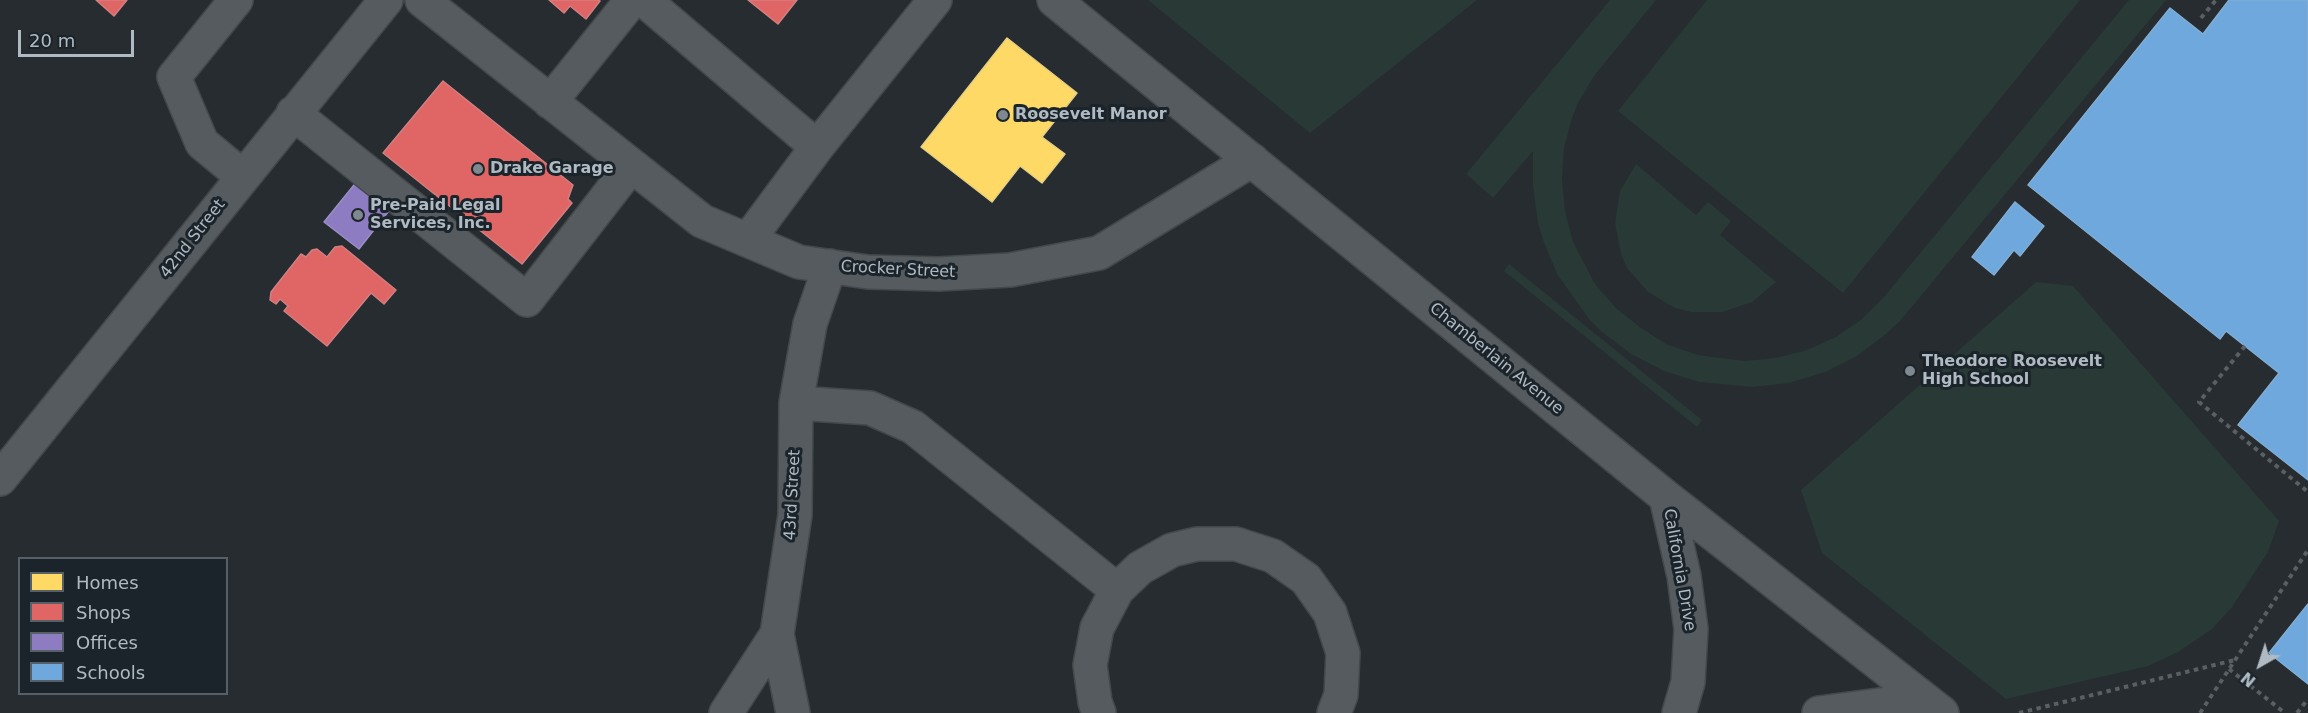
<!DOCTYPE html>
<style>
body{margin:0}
#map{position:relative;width:2308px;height:713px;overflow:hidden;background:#262c30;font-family:"DejaVu Sans",sans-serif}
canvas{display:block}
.legend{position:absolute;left:18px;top:557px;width:210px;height:138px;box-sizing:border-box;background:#1b242a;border:2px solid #576067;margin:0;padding:8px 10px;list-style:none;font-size:18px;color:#b0bac2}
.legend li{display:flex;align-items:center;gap:12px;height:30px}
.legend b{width:30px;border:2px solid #576067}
.north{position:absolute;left:2230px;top:635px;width:60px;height:60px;-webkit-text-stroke:4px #1b242a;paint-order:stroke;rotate:219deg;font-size:16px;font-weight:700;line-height:24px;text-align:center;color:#b0bac2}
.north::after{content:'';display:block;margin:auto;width:21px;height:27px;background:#b0bac2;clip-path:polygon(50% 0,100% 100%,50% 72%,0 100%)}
.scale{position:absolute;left:18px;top:30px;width:116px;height:27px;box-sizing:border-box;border:3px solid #b0bac2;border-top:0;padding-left:8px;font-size:18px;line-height:21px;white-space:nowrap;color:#b0bac2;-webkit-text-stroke:4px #1b242a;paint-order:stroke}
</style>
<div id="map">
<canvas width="2308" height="713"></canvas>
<ul class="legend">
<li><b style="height:16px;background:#ffd966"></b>Homes</li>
<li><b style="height:16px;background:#e06666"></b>Shops</li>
<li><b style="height:16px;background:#8e7cc3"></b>Offices</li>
<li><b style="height:16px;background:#6fa8dc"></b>Schools</li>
</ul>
<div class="north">N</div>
<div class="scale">20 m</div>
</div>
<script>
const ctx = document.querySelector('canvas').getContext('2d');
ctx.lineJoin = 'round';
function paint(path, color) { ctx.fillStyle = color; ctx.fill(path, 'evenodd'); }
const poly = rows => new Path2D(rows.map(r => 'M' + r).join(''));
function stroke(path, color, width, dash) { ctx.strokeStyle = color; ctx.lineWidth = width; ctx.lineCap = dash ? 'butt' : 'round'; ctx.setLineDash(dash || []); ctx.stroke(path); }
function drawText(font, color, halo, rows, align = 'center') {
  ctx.font = font + ' "DejaVu Sans",sans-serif'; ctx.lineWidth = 6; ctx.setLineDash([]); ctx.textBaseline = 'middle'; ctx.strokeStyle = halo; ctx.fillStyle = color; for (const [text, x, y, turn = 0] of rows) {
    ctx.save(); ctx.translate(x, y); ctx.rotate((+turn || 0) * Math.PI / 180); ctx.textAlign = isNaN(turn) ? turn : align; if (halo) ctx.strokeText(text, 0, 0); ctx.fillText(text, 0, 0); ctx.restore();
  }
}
paint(poly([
 [1148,0,1477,0,1310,133],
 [1610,0,1656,0,1594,76,1578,103,1572,118,1564,148,1562,179,1565,211,1573,242,1595,284,1616,308,1641,328,1668,345,1698,355,1745,361,1776,358,1807,350,1836,337,1862,319,1884,297,2129,0,2166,0,1900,321,1886,334,1857,356,1825,372,1789,383,1753,387,1699,382,1664,371,1631,354,1602,332,1589,319,1557,274,1543,240,1538,223,1533,186,1533,151,1493,198,1466,174],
 [1707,0,2080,0,1843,293,1618,111],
 [1636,164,1696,215,1708,202,1731,221,1720,235,1776,282,1752,302,1722,312,1691,312,1675,308,1648,292,1627,268,1621,254,1615,223,1620,191],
 [1509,264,1702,420,1697,427,1504,271],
 [2036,282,2073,286,2279,521,2268,552,2232,607,2212,629,2178,652,2148,666,2006,699,1822,553,1801,490]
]), '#283936');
const homes = poly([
 [1007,38,1077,93,1042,137,1065,154,1042,183,1020,166,992,202,921,147,1007,38]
]);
paint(homes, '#ffd966');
stroke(homes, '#e7d082', 1.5);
const shops = poly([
 [96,0,127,0,114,16,96,0],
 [549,0,598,0,600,1,586,19,570,6,564,13,549,0],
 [748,0,797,0,778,24,748,0],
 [443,81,573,185,568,199,572,203,522,264,383,153,443,81],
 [342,246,396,290,384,304,371,293,327,346,284,311,288,306,280,299,276,304,270,300,271,292,301,254,306,257,312,250,317,249,327,257,335,247,342,246]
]);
paint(shops, '#e06666');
stroke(shops, '#d27f82', 1.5);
const offices = poly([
 [358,180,392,207,359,249,324,222,358,180]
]);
paint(offices, '#8e7cc3');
stroke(offices, '#988fc3', 1.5);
const schools = poly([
 [2229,0,2308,0,2308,480,2238,425,2279,373,2226,331,2220,339,2028,185,2170,8,2203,34,2229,0],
 [2015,202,2044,226,2020,256,2014,250,1994,275,1972,257,2015,202],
 [2308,604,2308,684,2269,653,2308,604]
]);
paint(schools, '#6fa8dc');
stroke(schools, '#82add4', 1.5);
const minor = poly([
 [236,0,174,77,202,143,242,176],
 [422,0,702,221,799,262,868,272,939,274,1010,270,1099,253,1252,160],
 [644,0,817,147,748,240],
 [1054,0,1666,497,1942,713],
 [550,102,632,0],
 [293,113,527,300,631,166],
 [817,147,935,0],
 [796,403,870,408,913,427,1117,590],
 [0,479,386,0],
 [1666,497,1684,576,1691,629,1688,682,1679,713],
 [777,634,793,713],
 [726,713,777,634,795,515,796,403,810,324,830,266],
 [1099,713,1095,702,1090,665,1097,628,1117,590,1140,568,1172,550,1197,544,1236,544,1273,556,1306,579,1330,613,1343,653,1341,695,1334,713],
 [1819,713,1924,699]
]);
stroke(minor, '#44484b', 36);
stroke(poly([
 [2201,18,2216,0],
 [2245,346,2199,402,2308,492],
 [2229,669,2285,713],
 [2019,713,2235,660],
 [2200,713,2308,550],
 [2297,713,2308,699]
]), '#595f63', 4, [4.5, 4.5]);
stroke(minor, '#555b5f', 33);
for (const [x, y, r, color] of [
 [1003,115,6,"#80888f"],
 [478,169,6,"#80888f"],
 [358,215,6,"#80888f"],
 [1910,371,6,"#80888f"]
]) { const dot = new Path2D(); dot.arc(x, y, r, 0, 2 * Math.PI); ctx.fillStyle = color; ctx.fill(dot); stroke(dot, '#1b242a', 2); }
drawText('bold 16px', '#b0bac2', '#1b242a', [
 ["Roosevelt Manor",1015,115],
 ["Drake Garage",490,169],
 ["Pre-Paid Legal",370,206],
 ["Services, Inc.",370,224],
 ["Theodore Roosevelt",1922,362],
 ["High School",1922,380]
], 'left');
drawText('16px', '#b0bac2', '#1b242a', [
 ["42nd Street",193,239,-52],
 ["Crocker Street",898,270,3],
 ["Chamberlain Avenue",1496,359,39],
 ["43rd Street",793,495,-87],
 ["California Drive",1679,570,80]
]);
</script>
